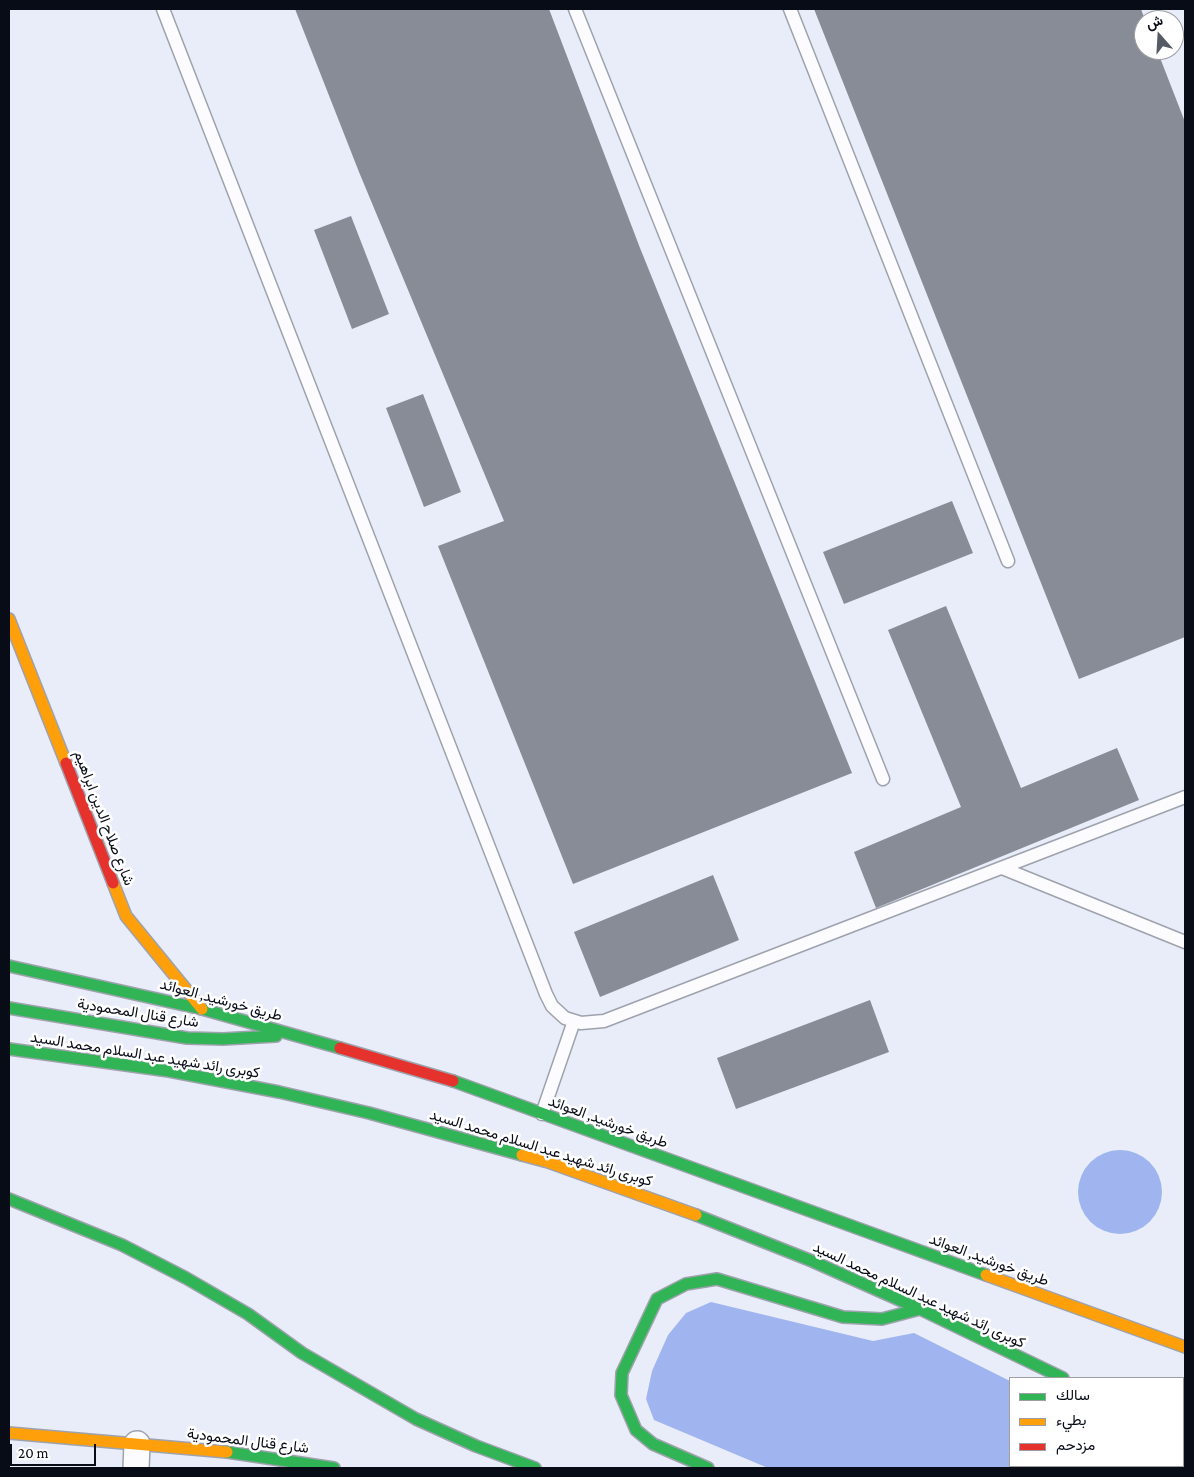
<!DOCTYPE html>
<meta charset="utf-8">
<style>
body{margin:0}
#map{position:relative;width:1194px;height:1477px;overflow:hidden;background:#e8edf9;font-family:"Crimson Pro",Vazirmatn,serif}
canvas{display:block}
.frame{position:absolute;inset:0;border:10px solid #080c17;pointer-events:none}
.legend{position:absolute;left:1009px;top:1377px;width:175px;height:90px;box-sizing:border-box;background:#fff;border:1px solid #9c9ea2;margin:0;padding:6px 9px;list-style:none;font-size:15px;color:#080c17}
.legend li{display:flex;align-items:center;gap:10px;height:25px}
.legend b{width:25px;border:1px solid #9c9ea2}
.north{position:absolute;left:1134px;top:10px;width:50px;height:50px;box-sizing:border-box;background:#fff;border:1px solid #9c9ea2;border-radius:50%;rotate:341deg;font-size:14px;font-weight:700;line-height:20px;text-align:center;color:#080c17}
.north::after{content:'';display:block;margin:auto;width:18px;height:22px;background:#565b66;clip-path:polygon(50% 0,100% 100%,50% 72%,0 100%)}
.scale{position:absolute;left:10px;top:1444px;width:86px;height:22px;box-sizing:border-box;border:2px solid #080c17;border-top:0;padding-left:6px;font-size:15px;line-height:18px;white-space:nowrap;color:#080c17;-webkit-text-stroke:4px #fff;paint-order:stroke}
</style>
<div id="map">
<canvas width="1194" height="1477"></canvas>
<div class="frame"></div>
<ul class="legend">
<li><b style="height:6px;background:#30b455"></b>سالك</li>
<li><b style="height:6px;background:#ff9f0a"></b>بطيء</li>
<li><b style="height:6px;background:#e5322d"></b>مزدحم</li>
</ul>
<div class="north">ش</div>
<div class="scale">20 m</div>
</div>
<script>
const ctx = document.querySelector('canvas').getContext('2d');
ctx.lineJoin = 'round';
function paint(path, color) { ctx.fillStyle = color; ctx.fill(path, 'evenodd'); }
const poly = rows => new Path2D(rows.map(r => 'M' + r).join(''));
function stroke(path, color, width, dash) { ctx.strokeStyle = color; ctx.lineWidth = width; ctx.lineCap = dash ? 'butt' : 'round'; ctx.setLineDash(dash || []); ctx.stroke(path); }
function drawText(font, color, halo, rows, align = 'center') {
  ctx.font = font + ' "Crimson Pro",Vazirmatn,serif'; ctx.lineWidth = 5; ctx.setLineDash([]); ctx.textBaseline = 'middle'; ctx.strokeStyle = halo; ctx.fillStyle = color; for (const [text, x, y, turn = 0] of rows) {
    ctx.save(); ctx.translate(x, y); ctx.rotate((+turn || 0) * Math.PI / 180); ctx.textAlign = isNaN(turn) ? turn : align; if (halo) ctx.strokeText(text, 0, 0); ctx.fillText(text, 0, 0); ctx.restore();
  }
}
paint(poly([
 '1078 1192a42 42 0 1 1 84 0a42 42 0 1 1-84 0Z',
 [711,1302,873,1341,914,1333,1010,1381,1010,1466,1183,1466,1183,1459,1185,1460,1185,1468,768,1468,654,1420,646,1399,652,1371,668,1335,686,1313]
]), '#a0b5ef');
paint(poly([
 [295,9,549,9,640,248,852,773,573,884,438,546,504,521,359,172],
 [814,9,1141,9,1145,20,1144,50,1157,50,1185,122,1185,637,1079,679],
 [351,216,389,314,352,329,314,230],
 [423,394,461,492,424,507,386,408],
 [952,501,973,553,844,604,823,552],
 [946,606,1021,788,1117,748,1139,800,876,908,854,852,961,807,888,630],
 [713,875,739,940,600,997,574,932],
 [870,1000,889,1052,736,1109,717,1058]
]), '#888c97');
const lane = poly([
 [163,9,546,994,552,1006,565,1018,581,1023,604,1021,1185,797],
 [575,9,883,779],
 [790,9,1008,561],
 [1002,868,1185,942],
 [542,1114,574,1021]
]);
const street = poly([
 [136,1468,137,1444]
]);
const fast = poly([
 [9,966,202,1009,340,1048],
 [9,1008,187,1038,223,1039,276,1036],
 [9,1049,169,1071,279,1092,369,1113,522,1155],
 [453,1081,986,1275],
 [9,1199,122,1245,186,1278,248,1314,302,1353,416,1419,476,1446,535,1468],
 [696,1215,812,1261,920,1309,1063,1378],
 [1183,1434,1185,1435],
 [227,1452,334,1468],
 [708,1468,653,1444,636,1430,621,1395,622,1373,657,1299,686,1284,717,1279,843,1317,882,1319,920,1309]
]);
const slow = poly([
 [9,619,66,763],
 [113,883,126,916,202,1009],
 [522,1155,548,1162,696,1215],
 [986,1275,1185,1347],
 [9,1433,227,1452]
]);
const jam = poly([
 [66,763,113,883],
 [340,1048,453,1081]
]);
stroke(lane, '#9ea2ad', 15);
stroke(street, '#9ea2ad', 28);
stroke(fast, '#9ea2ad', 14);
stroke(slow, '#9ea2ad', 14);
stroke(jam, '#9ea2ad', 14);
stroke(lane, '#fcfcfe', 12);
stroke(street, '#fcfcfe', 25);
stroke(fast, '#30b455', 11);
stroke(slow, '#ff9f0a', 11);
stroke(jam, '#e5322d', 11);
drawText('15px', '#080c17', '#fff', [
 ["شارع صلاح الدين ابراهيم",104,818,69],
 ["طريق خورشيد, العوائد",221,1000,15],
 ["شارع قنال المحمودية",138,1013,9],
 ["كوبرى رائد شهيد عبد السلام محمد السيد",145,1055,9],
 ["طريق خورشيد, العوائد",608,1122,20],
 ["كوبرى رائد شهيد عبد السلام محمد السيد",541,1148,17],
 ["طريق خورشيد, العوائد",989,1260,20],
 ["كوبرى رائد شهيد عبد السلام محمد السيد",919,1295,25],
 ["شارع قنال المحمودية",248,1441,7]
]);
</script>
